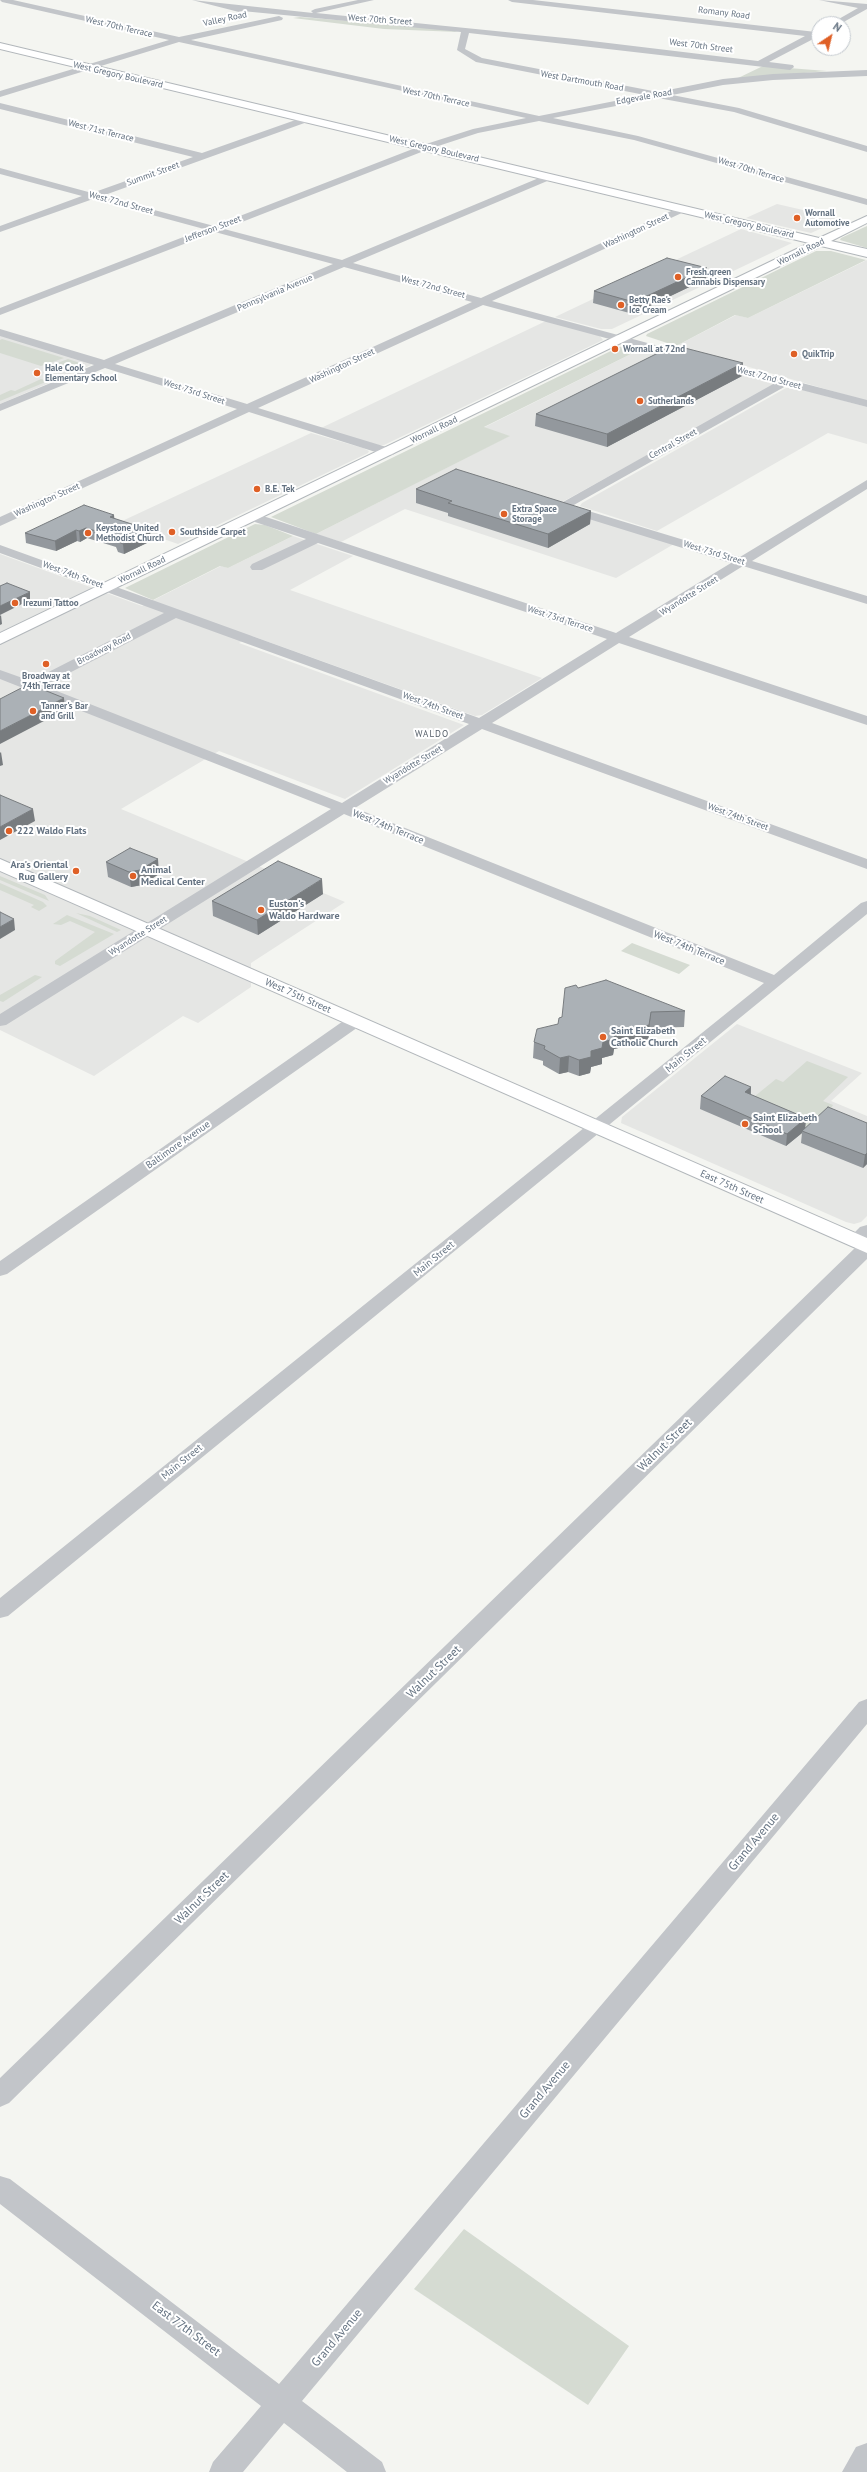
<!DOCTYPE html>
<style>
body{margin:0}
#map{position:relative;width:867px;height:2472px;overflow:hidden;background:#f4f5f1;font-family:"PT Sans",sans-serif}
canvas{display:block}
.north{position:absolute;left:811px;top:16px;width:40px;height:40px;box-sizing:border-box;background:#fff;border:1px solid #c1c7cd;border-radius:50%;rotate:35deg;font-size:11px;font-weight:700;line-height:16px;text-align:center;color:#647281}
.north::after{content:'';display:block;margin:auto;width:14px;height:18px;background:#df6026;clip-path:polygon(50% 0,100% 100%,50% 72%,0 100%)}
</style>
<div id="map">
<canvas width="867" height="2472"></canvas>
<div class="north">N</div>
</div>
<script>
const ctx = document.querySelector('canvas').getContext('2d');
ctx.lineJoin = 'round';
function paint(path, color) { ctx.fillStyle = color; ctx.fill(path, 'evenodd'); }
const poly = rows => new Path2D(rows.map(r => 'M' + r).join(''));
function stroke(path, color, width, dash) { ctx.strokeStyle = color; ctx.lineWidth = width; ctx.lineCap = dash ? 'butt' : 'round'; ctx.setLineDash(dash || []); ctx.stroke(path); }
function drawText(font, color, halo, rows, align = 'center') {
  ctx.font = font + ' "PT Sans",sans-serif'; ctx.lineWidth = 4; ctx.setLineDash([]); ctx.textBaseline = 'middle'; ctx.strokeStyle = halo; ctx.fillStyle = color; for (const [text, x, y, turn = 0] of rows) {
    ctx.save(); ctx.translate(x, y); ctx.rotate((+turn || 0) * Math.PI / 180); ctx.textAlign = isNaN(turn) ? turn : align; if (halo) ctx.strokeText(text, 0, 0); ctx.fillText(text, 0, 0); ctx.restore();
  }
}
paint(poly([
 [777,204,842,219,811,233,746,218],
 [741,229,792,243,612,329,601,329,555,317],
 [867,260,867,401,676,346,736,315,748,318],
 [546,321,599,335,603,340,384,445,378,445,321,428],
 [0,335,90,363,91,365,0,404],
 [645,347,777,384,555,506,674,544,616,578,405,509,341,542,316,534,509,436,483,428],
 [793,387,867,407,867,444,828,433,657,531,580,506,582,503,786,388],
 [311,433,363,448,369,451,368,453,178,544,120,524,120,522],
 [293,536,353,556,290,590,542,678,482,715,475,716,252,636,239,643,464,725,345,799,219,751,121,809,345,902,251,963,251,987,198,1023,183,1016,94,1076,0,1030,0,554,142,606,221,566,228,568],
 [737,1024,862,1073,831,1101,867,1116,867,1216,861,1222,854,1224,846,1222,621,1123,622,1117]
]), '#e5e6e4');
paint(poly([
 [300,17,449,29,458,32,384,29,293,18],
 [763,66,827,71,736,79],
 [867,226,867,248,840,240,841,238],
 [816,251,831,251,866,260,748,318,735,315,676,346,646,336,647,334],
 [2,339,64,358,41,366,0,353,0,340],
 [631,345,645,347,484,427,510,436,316,534,271,517,619,347],
 [68,359,86,365,71,371,52,365],
 [41,379,48,381,0,401,0,395,11,390,15,391],
 [255,524,265,525,293,536,228,568,220,566,153,600,125,588],
 [0,876,45,895,49,901,0,880],
 [0,883,43,902,47,906,39,911,31,907,34,905,0,890],
 [76,913,90,916,121,930,117,932],
 [67,915,114,934,60,966,55,964,55,961,95,932,70,921,61,925,53,924],
 [632,943,653,951,690,965,679,974,621,951],
 [35,975,42,977,3,1002,0,1001,0,995],
 [807,1061,848,1077,823,1101,833,1105,825,1119,807,1130,744,1105,776,1079,783,1082],
 [464,2229,629,2346,588,2405,414,2289]
]), '#d5dbd2');
const secondary = poly([
 [0,43,819,238,867,216,867,223,831,241,867,249,867,257,821,246,0,644,0,633,809,243,0,49,0,43],
 [0,859,867,1238,867,1253,0,871,0,859]
]);
stroke(secondary, '#b2b7bb', 2);
paint(poly([
 [0,0,13,0,179,37,279,16,283,18,282,20,191,40,539,116,645,95,476,62,457,50,461,32,242,11,239,12,192,0,313,13,311,11,315,9,358,0,374,0,316,13,575,39,758,61,805,36,512,2,508,0,533,0,816,32,819,32,819,36,769,62,793,65,794,67,790,70,469,33,465,49,482,58,658,92,723,79,773,74,867,70,867,76,773,80,723,85,672,95,739,108,867,146,867,152,734,112,658,98,553,118,638,136,867,199,867,205,634,140,539,121,478,133,429,149,224,229,342,260,546,175,552,175,552,179,353,263,481,298,680,207,686,207,686,211,492,301,692,355,692,359,684,359,483,305,258,408,393,449,395,452,393,455,385,455,249,412,0,526,0,517,237,409,105,368,0,411,0,404,94,365,0,336,0,329,104,360,333,264,215,232,0,315,0,308,204,229,93,199,0,232,0,226,82,196,0,174,0,168,92,193,193,157,0,109,0,103,202,153,304,117,310,117,310,121,102,196,214,226,423,145,473,129,526,118,179,42,0,97,0,91,169,40,2,2,0,0],
 [344,267,472,302,247,404,115,364,344,267],
 [819,0,867,4,867,9,840,24,830,24,858,8,819,0],
 [718,361,867,400,867,407,786,386,572,506,740,557,867,480,867,489,752,561,867,596,867,604,743,566,629,637,867,716,867,725,619,643,492,723,867,859,867,869,482,729,355,808,774,975,861,903,867,901,867,914,8,1616,0,1618,0,1598,764,983,344,814,6,1025,0,1026,0,1014,331,809,0,679,0,670,31,681,164,613,0,553,0,545,479,718,607,639,318,543,262,570,252,570,250,567,252,564,306,539,249,520,247,517,253,513,257,514,616,633,731,563,563,511,556,506,775,383,714,366,712,364,718,361],
 [176,618,469,724,342,803,44,686,176,618],
 [355,1016,361,1017,364,1021,361,1025,7,1274,0,1276,0,1261,349,1017,355,1016],
 [867,1225,867,1259,9,2103,0,2107,0,2078,857,1246,849,1245,846,1241,860,1227,867,1225],
 [867,1699,867,1724,302,2401,382,2462,386,2472,347,2472,284,2423,243,2472,209,2472,213,2462,261,2406,0,2204,0,2176,10,2179,279,2384,859,1702,867,1699],
 [867,2443,867,2472,842,2472,856,2447,867,2443]
]), '#c2c5c9');
paint(secondary, '#fff');
paint(poly([
 [707,268,706,279,633,314,593,303,594,291],
 [742,376,607,447,535,426,536,414],
 [416,489,591,511,590,524,548,548,448,516,448,513,416,503],
 [114,515,114,518,151,541,124,554,118,552,116,547,87,538,80,542,77,541,56,551,26,543,25,533],
 [106,862,159,874,142,885,131,887,108,877],
 [323,894,258,935,213,916,212,901],
 [578,988,685,1011,684,1027,650,1028,648,1041,614,1049,613,1055,602,1058,602,1064,591,1067,590,1073,579,1076,568,1072,559,1074,543,1065,543,1061,533,1058,534,1042,558,1024,562,1017],
 [751,1087,751,1095,806,1118,805,1128,867,1123,867,1164,863,1168,801,1143,802,1133,786,1146,700,1109,701,1096]
]), '#93989d');
paint(poly([
 [707,268,706,279,633,314,634,302],
 [743,363,742,376,607,447,607,434],
 [591,511,590,524,548,548,548,534],
 [114,515,115,525,110,517],
 [86,528,87,538,80,542,79,531],
 [76,530,77,541,56,551,55,541],
 [150,530,151,541,124,554,123,544],
 [30,592,30,600,0,615,0,606],
 [1,615,2,624,0,625,0,616],
 [64,698,65,710,0,744,0,731],
 [1,752,3,765,0,766,0,753],
 [33,809,35,821,0,840,0,827],
 [158,859,159,874,142,885,131,887,129,872],
 [322,879,323,894,258,935,257,920],
 [14,919,15,930,0,939,0,927],
 [651,1012,648,1041,614,1049,613,1055,602,1058,602,1064,591,1067,590,1073,579,1076,579,1060,615,1033],
 [569,1056,568,1072,559,1074,560,1058],
 [751,1087,750,1099,745,1092],
 [806,1118,805,1130,802,1131,802,1133,786,1146,787,1134],
 [867,1153,867,1164,863,1168,865,1155]
]), '#787c7f');
const building = poly([
 [667,258,707,268,634,302,594,291,667,258],
 [677,346,743,363,607,434,536,414,666,349,670,350,677,346],
 [456,469,591,511,548,534,448,503,452,501,416,489,456,469],
 [84,505,114,515,110,517,150,530,123,544,117,541,115,537,86,528,79,531,76,530,55,541,25,533,84,505],
 [7,583,30,592,0,606,0,586,7,583],
 [29,684,64,698,0,731,0,699,29,684],
 [0,795,33,809,0,827,0,795],
 [130,848,158,859,140,870,129,872,106,862,130,848],
 [278,861,322,879,257,920,212,901,278,861],
 [0,912,14,919,0,927,0,912],
 [606,980,685,1011,651,1012,649,1025,615,1033,614,1039,603,1042,602,1048,591,1051,591,1057,579,1060,569,1056,560,1058,544,1049,545,1046,534,1042,537,1029,558,1024,559,1018,562,1017,565,988,576,985,578,988,606,980],
 [725,1076,751,1087,745,1092,806,1118,787,1134,701,1096,725,1076],
 [828,1107,867,1123,867,1153,865,1155,802,1131,828,1107]
]);
paint(building, '#abb1b6');
stroke(building, '#787c7f', 1);
for (const [x, y, r, color] of [
 [797,218,4,"#df6026"],
 [678,277,4,"#df6026"],
 [621,305,4,"#df6026"],
 [615,349,4,"#df6026"],
 [794,354,4,"#df6026"],
 [37,373,4,"#df6026"],
 [640,401,4,"#df6026"],
 [257,489,4,"#df6026"],
 [504,514,4,"#df6026"],
 [172,532,4,"#df6026"],
 [88,533,4,"#df6026"],
 [15,603,4,"#df6026"],
 [46,664,4,"#df6026"],
 [33,711,4,"#df6026"],
 [9,831,4,"#df6026"],
 [76,871,4,"#df6026"],
 [133,876,4,"#df6026"],
 [261,910,4,"#df6026"],
 [603,1037,4,"#df6026"],
 [745,1124,4,"#df6026"]
]) { const dot = new Path2D(); dot.arc(x, y, r, 0, 2 * Math.PI); ctx.fillStyle = color; ctx.fill(dot); stroke(dot, '#fff', 1.5); }
drawText('9px', '#647281', '#fff', [
 ["Romany Road",724,13,7],
 ["Valley Road",225,19,-12],
 ["West 70th Street",380,20,4],
 ["West 70th Terrace",119,27,13],
 ["West 70th Street",701,46,7],
 ["West Gregory Boulevard",118,75,13],
 ["West Dartmouth Road",582,81,10],
 ["West 70th Terrace",436,97,12],
 ["Edgevale Road",644,97,-10],
 ["West 71st Terrace",101,131,14],
 ["West Gregory Boulevard",434,149,13],
 ["West 70th Terrace",751,170,17],
 ["Summit Street",153,174,-20],
 ["West 72nd Street",121,203,15],
 ["West Gregory Boulevard",749,225,13],
 ["Jefferson Street",213,229,-21],
 ["Washington Street",636,231,-25],
 ["Wornall Road",801,252,-26],
 ["West 72nd Street",433,287,15],
 ["Pennsylvania Avenue",275,293,-23],
 ["Washington Street",342,366,-25],
 ["West 72nd Street",769,378,15],
 ["West 73rd Street",194,392,18],
 ["Wornall Road",434,430,-26],
 ["Central Street",673,444,-29],
 ["Washington Street",47,500,-24],
 ["West 73rd Street",714,553,17],
 ["Wornall Road",142,570,-26],
 ["West 74th Street",73,575,20],
 ["Wyandotte Street",689,596,-32],
 ["West 73rd Terrace",560,619,18],
 ["Broadway Road",104,649,-27],
 ["West 74th Street",433,706,20],
 ["Wyandotte Street",413,765,-31],
 ["West 74th Street",738,817,20],
 ["Wyandotte Street",138,936,-32]
]);
drawText('bold 9px', '#647281', '#fff', [
 ["Wornall",805,213],
 ["Automotive",805,223],
 ["Fresh.green",686,272],
 ["Cannabis Dispensary",686,282],
 ["Betty Rae's",629,300],
 ["Ice Cream",629,310],
 ["Wornall at 72nd",623,349],
 ["QuikTrip",802,354],
 ["Hale Cook",45,368],
 ["Elementary School",45,378],
 ["Sutherlands",648,401],
 ["B.E. Tek",265,489],
 ["Extra Space",512,509],
 ["Storage",512,519],
 ["Keystone United",96,528],
 ["Methodist Church",96,538],
 ["Southside Carpet",180,532],
 ["Irezumi Tattoo",23,603],
 ["Broadway at",46,676,"center"],
 ["74th Terrace",46,686,"center"],
 ["Tanner's Bar",41,706],
 ["and Grill",41,716]
], 'left');
ctx.letterSpacing = '1px';
drawText('9px', '#525c66', '#fff', [
 ["WALDO",432,734]
]);
ctx.letterSpacing = '0px';
drawText('10px', '#647281', '#fff', [
 ["West 74th Terrace",388,827,22],
 ["West 74th Terrace",689,948,22],
 ["West 75th Street",298,996,24],
 ["Main Street",686,1055,-39],
 ["Baltimore Avenue",178,1145,-35],
 ["East 75th Street",732,1187,24],
 ["Main Street",434,1259,-39],
 ["Main Street",182,1462,-39]
]);
drawText('bold 10px', '#647281', '#fff', [
 ["222 Waldo Flats",17,831],
 ["Ara's Oriental",68,865,"right"],
 ["Rug Gallery",68,877,"right"],
 ["Animal",141,870],
 ["Medical Center",141,882],
 ["Euston's",269,904],
 ["Waldo Hardware",269,916],
 ["Saint Elizabeth",611,1031],
 ["Catholic Church",611,1043],
 ["Saint Elizabeth",753,1118],
 ["School",753,1130]
], 'left');
drawText('12px', '#647281', '#fff', [
 ["Walnut Street",665,1445,-44],
 ["Walnut Street",434,1672,-44],
 ["Grand Avenue",754,1842,-50],
 ["Walnut Street",202,1898,-44],
 ["Grand Avenue",545,2090,-50],
 ["East 77th Street",186,2329,37],
 ["Grand Avenue",337,2338,-50]
]);
</script>
